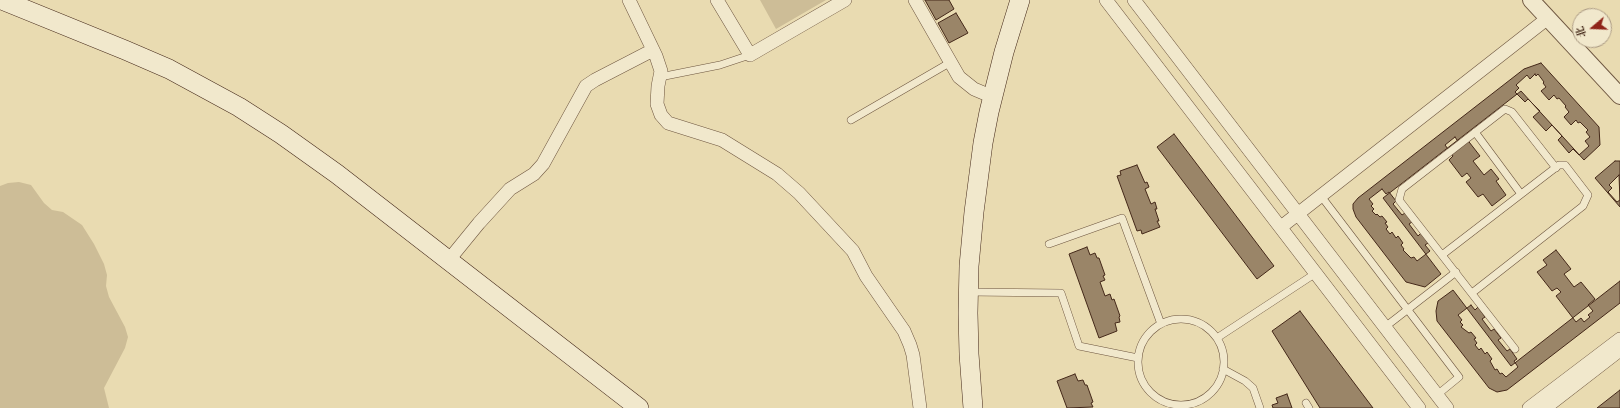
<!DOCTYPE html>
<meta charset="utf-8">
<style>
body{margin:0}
#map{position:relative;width:1620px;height:408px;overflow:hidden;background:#e9dbb1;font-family:"IM FELL DW Pica","Noto Serif SC",serif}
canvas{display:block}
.north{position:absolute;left:1572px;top:8px;width:40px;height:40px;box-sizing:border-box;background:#f1e8cc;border:1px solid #ac9b84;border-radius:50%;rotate:251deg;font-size:11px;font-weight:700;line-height:16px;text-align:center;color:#442819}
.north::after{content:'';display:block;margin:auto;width:14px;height:18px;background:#8f2418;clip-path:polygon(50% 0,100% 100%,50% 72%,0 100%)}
</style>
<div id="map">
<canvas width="1620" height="408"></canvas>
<div class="north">北</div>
</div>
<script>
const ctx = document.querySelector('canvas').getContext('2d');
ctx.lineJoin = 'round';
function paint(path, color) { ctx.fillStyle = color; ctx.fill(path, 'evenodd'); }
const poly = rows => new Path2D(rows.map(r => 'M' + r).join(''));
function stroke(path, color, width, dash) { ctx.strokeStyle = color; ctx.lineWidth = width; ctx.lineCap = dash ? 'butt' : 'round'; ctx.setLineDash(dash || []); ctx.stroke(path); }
paint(poly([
 [760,0,826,0,776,29],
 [19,182,31,185,44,203,52,210,63,212,82,225,94,244,104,264,107,275,106,286,109,297,125,327,128,337,125,348,104,388,109,408,0,408,0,186,8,183]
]), '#cdbd97');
const building = poly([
 [925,0,949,0,954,9,936,20,925,0],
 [956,13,968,33,949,43,938,23,956,13],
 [1541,63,1599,127,1600,145,1584,160,1521,91,1383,198,1441,274,1425,287,1406,282,1356,217,1353,209,1353,204,1358,198,1524,69,1541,63],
 [1535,74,1536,76,1538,74,1544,82,1543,83,1546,87,1541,91,1549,100,1554,95,1557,99,1559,98,1566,106,1565,107,1569,112,1564,117,1571,125,1576,120,1578,123,1580,122,1588,130,1586,132,1590,137,1585,141,1589,146,1579,155,1573,149,1569,153,1558,140,1562,136,1552,125,1546,131,1533,117,1540,111,1528,99,1525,102,1515,92,1519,88,1516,85,1527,75,1530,79,1535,74],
 [1174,134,1274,266,1257,279,1157,147,1174,134],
 [1455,137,1459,143,1466,138,1480,156,1473,161,1484,175,1491,169,1499,179,1496,181,1506,195,1492,206,1483,194,1478,197,1466,182,1471,178,1467,173,1462,177,1449,160,1453,156,1445,145,1455,137],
 [1615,161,1620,161,1620,207,1595,178,1615,161],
 [1137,165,1145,183,1147,182,1149,187,1145,189,1151,204,1155,202,1157,209,1155,209,1159,221,1157,221,1160,227,1142,234,1141,230,1137,231,1117,176,1121,175,1120,171,1137,165],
 [1619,175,1620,200,1617,202,1608,192,1612,188,1609,185,1619,175],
 [1382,189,1386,194,1389,192,1396,201,1393,204,1402,215,1405,213,1412,222,1409,224,1418,236,1421,233,1428,243,1425,245,1430,251,1417,261,1414,257,1411,258,1403,250,1404,249,1401,245,1403,243,1398,236,1396,238,1392,232,1390,234,1386,229,1388,227,1385,223,1387,222,1382,216,1380,217,1377,214,1376,215,1372,211,1374,209,1371,206,1373,204,1369,199,1382,189],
 [1087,247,1090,255,1095,253,1097,258,1099,258,1105,275,1103,276,1105,280,1100,282,1105,296,1110,294,1112,300,1114,299,1120,316,1119,317,1120,322,1115,323,1117,331,1099,338,1069,254,1087,247],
 [1556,250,1571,269,1564,274,1574,287,1581,282,1595,299,1588,305,1593,311,1588,315,1590,317,1584,322,1581,318,1576,322,1556,296,1561,292,1557,288,1552,291,1537,272,1547,265,1543,260,1556,250],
 [1620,281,1620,303,1507,390,1497,392,1489,388,1437,321,1436,311,1438,301,1453,290,1511,366,1620,281],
 [1471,305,1475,310,1478,307,1485,317,1482,319,1491,331,1494,329,1501,338,1498,340,1507,351,1510,349,1517,359,1514,361,1518,367,1506,377,1502,373,1500,374,1497,369,1495,370,1490,361,1492,359,1487,352,1485,354,1481,348,1479,350,1475,345,1477,343,1474,339,1476,338,1471,332,1469,333,1461,327,1463,325,1460,322,1462,320,1458,315,1471,305],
 [1300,311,1373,408,1320,408,1272,331,1300,311],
 [1075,374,1078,381,1083,380,1085,385,1087,385,1093,402,1091,403,1093,407,1067,408,1057,381,1075,374],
 [1620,390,1620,408,1597,408,1620,390],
 [1287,394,1292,408,1273,408,1272,405,1278,403,1276,398,1287,394]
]);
paint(building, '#9a8568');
stroke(building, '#442819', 1);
const service = poly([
 [660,77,720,65,750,55],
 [851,120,951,62],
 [1475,132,1521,194],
 [1321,196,1459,377,1437,395],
 [1049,244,1122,218,1161,324],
 [1442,255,1559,165,1565,165,1588,195,1583,206,1472,293],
 [969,292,1061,293,1079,346,1138,358],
 '1138 362a43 43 0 1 1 86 0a43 43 0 1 1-86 0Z',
 [1385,327,1456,272],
 [1217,338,1316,273],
 [1515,349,1399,200,1402,189,1505,109,1512,112,1556,168],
 [1223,369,1245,381,1253,388,1260,408],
 [1306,403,1309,408]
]);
const minor = poly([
 [629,0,656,56,661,71,658,86,657,104,661,115,668,123,722,140,777,174,799,193,853,251,866,276,904,331,910,345,913,355,920,408],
 [717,0,750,55,845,0],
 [915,0,959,77,974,89,993,97],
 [1106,0,1419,408],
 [1134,0,1447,408],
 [1281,227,1548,18],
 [448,261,479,223,510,189,534,174,543,164,586,86,595,80,653,50],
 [1529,408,1620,339],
 [1545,408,1620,350]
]);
const tertiary = poly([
 [1531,0,1620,96]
]);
const secondary = poly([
 [2,0,125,50,169,69,239,107,281,134,337,174,639,408],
 [973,408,969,354,968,313,969,266,974,212,983,143,989,112,1004,52,1020,0]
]);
stroke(service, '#6d553f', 8);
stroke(minor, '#6d553f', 14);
stroke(tertiary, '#6d553f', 18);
stroke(secondary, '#442819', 20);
stroke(service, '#f1e8cc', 7);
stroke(minor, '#f1e8cc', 13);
stroke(tertiary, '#f1e8cc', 16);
stroke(secondary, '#f1e8cc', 19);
</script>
